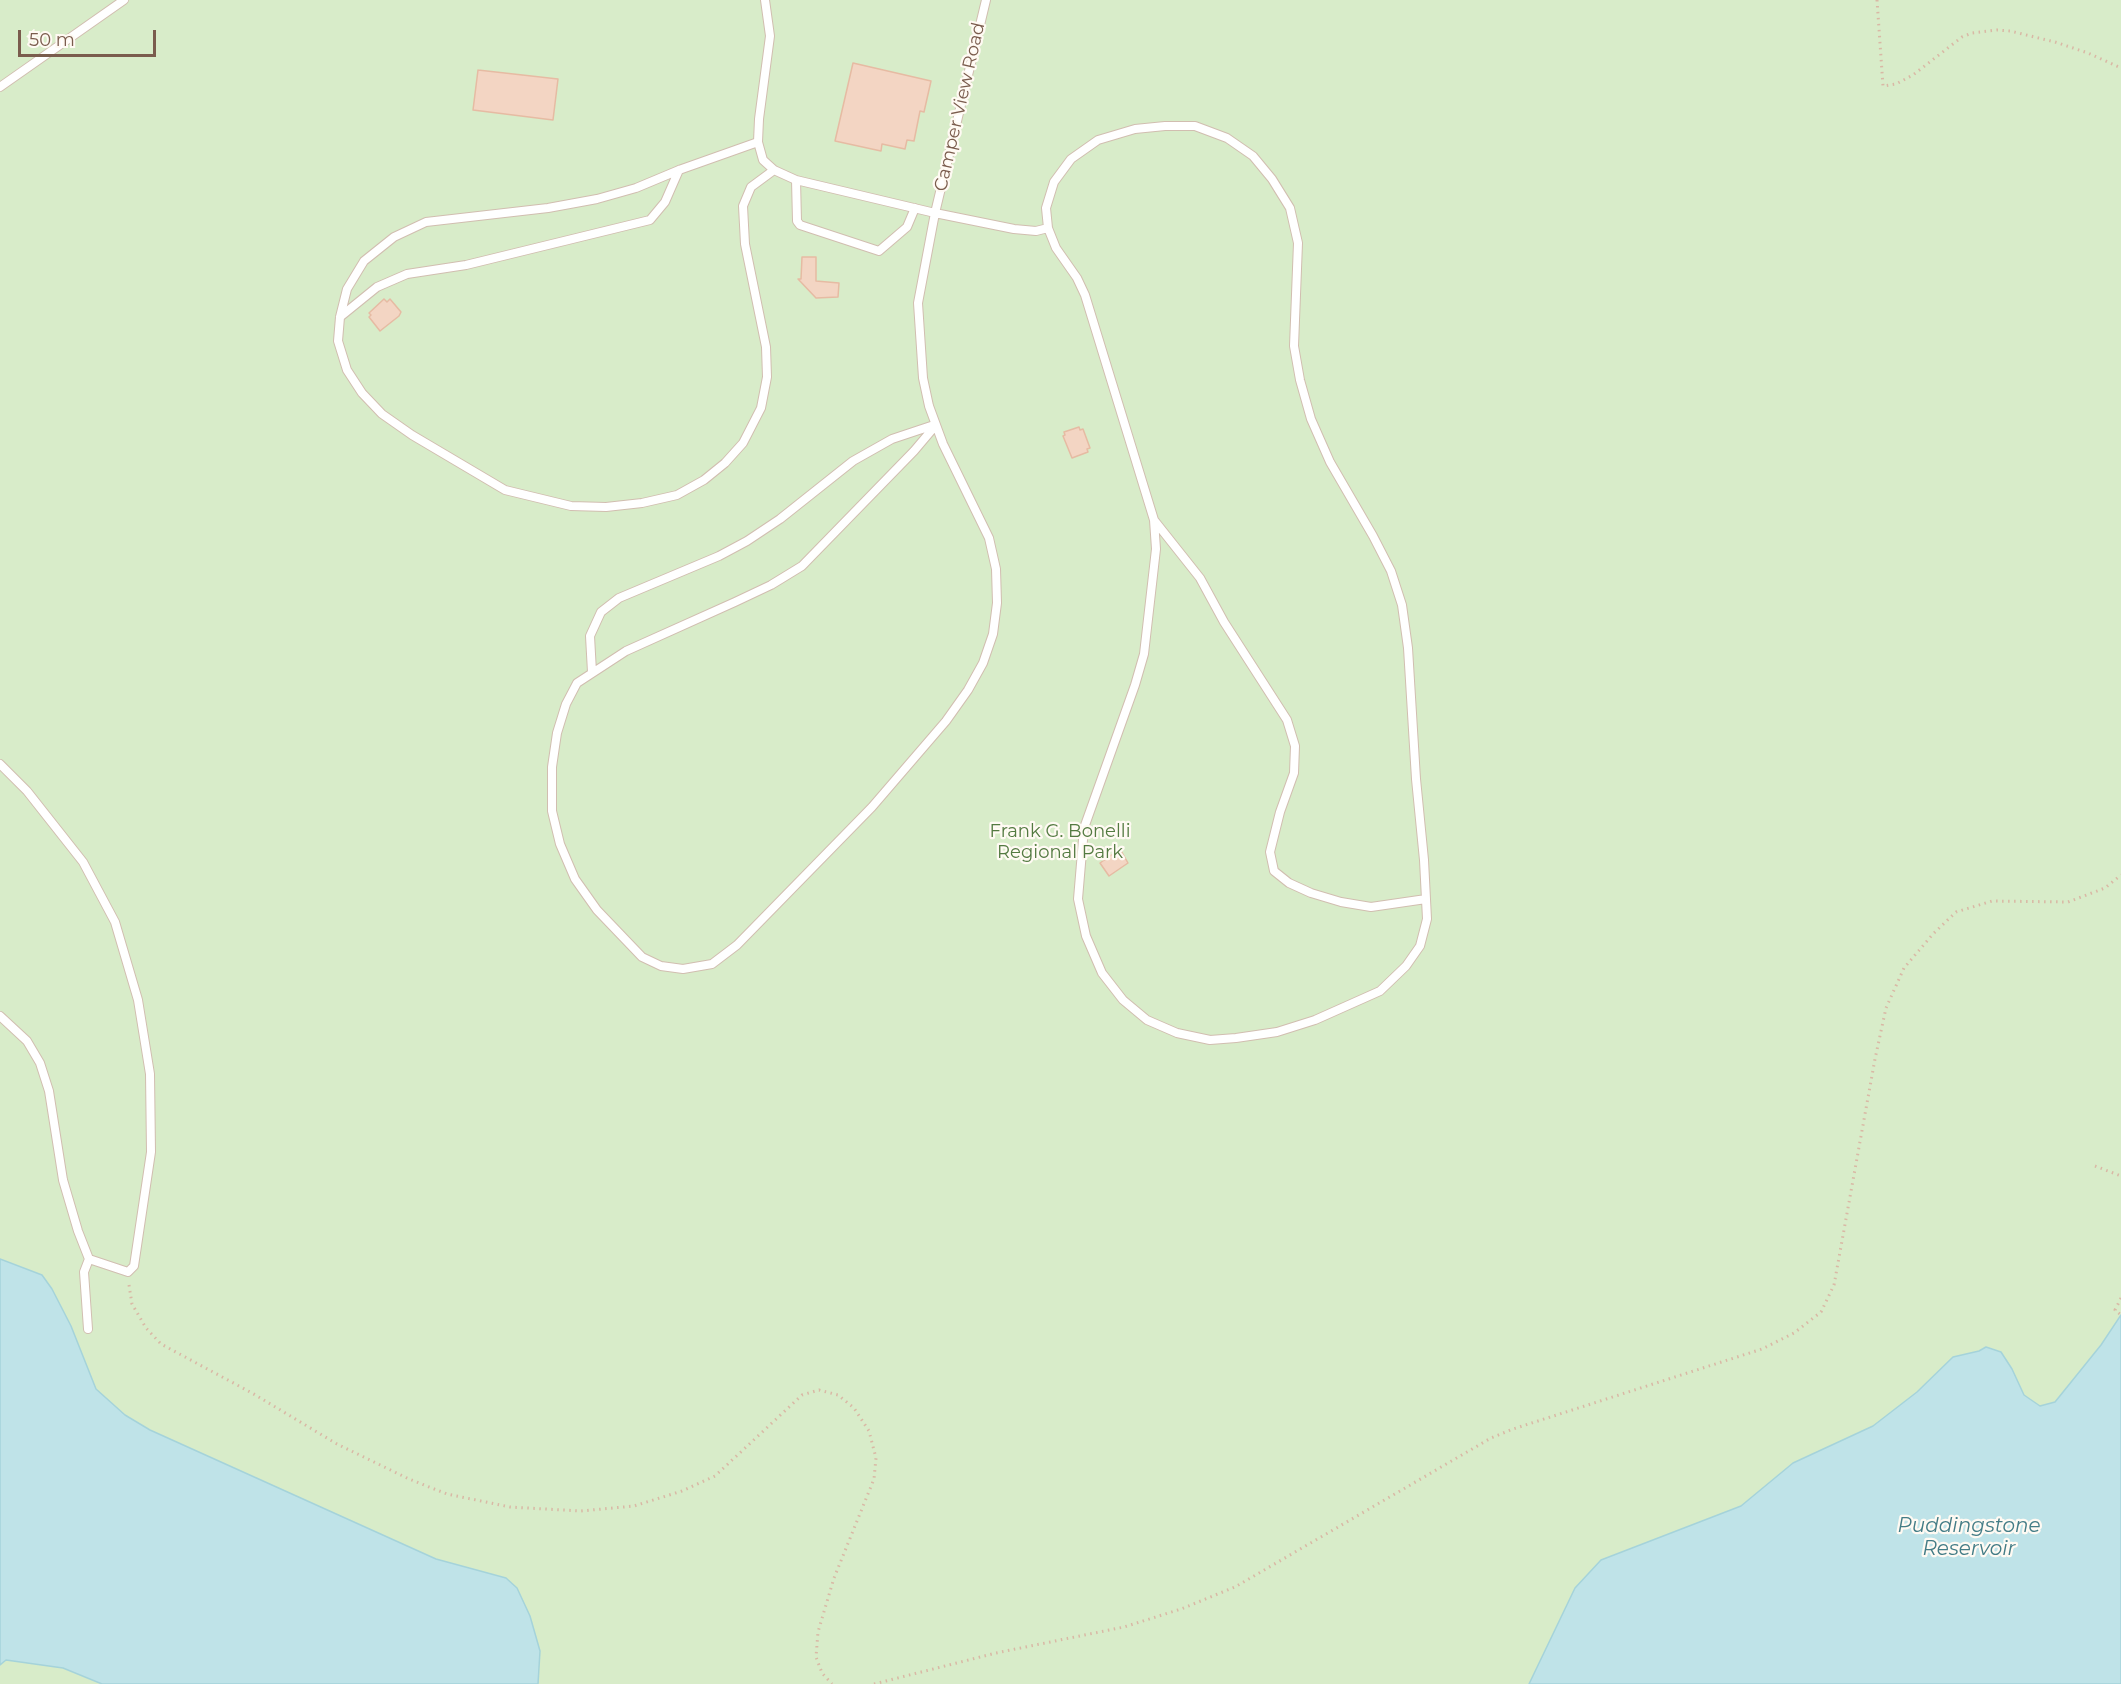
<!DOCTYPE html>
<style>
body{margin:0}
#map{position:relative;width:2121px;height:1684px;overflow:hidden;background:#fdf6ec;font-family:Montserrat,sans-serif}
canvas{display:block}
.scale{position:absolute;left:18px;top:30px;width:138px;height:27px;box-sizing:border-box;border:3px solid #7a5c4d;border-top:0;padding-left:8px;font-size:18px;line-height:21px;white-space:nowrap;color:#7a5c4d;-webkit-text-stroke:4px #fffaf3;paint-order:stroke}
</style>
<div id="map">
<canvas width="2121" height="1684"></canvas>
<div class="scale">50 m</div>
</div>
<script>
const ctx = document.querySelector('canvas').getContext('2d');
ctx.lineJoin = 'round';
function paint(path, color) { ctx.fillStyle = color; ctx.fill(path, 'evenodd'); }
const poly = rows => new Path2D(rows.map(r => 'M' + r).join(''));
function stroke(path, color, width, dash) { ctx.strokeStyle = color; ctx.lineWidth = width; ctx.lineCap = dash ? 'butt' : 'round'; ctx.setLineDash(dash || []); ctx.stroke(path); }
function drawText(font, color, halo, rows, align = 'center') {
  ctx.font = font + ' Montserrat,sans-serif'; ctx.lineWidth = 4.5; ctx.setLineDash([]); ctx.textBaseline = 'middle'; ctx.strokeStyle = halo; ctx.fillStyle = color; for (const [text, x, y, turn = 0] of rows) {
    ctx.save(); ctx.translate(x, y); ctx.rotate((+turn || 0) * Math.PI / 180); ctx.textAlign = isNaN(turn) ? turn : align; if (halo) ctx.strokeText(text, 0, 0); ctx.fillText(text, 0, 0); ctx.restore();
  }
}
paint(poly([
 [0,0,2121,0,2121,1684,0,1684]
]), '#d8ecc9');
const water = poly([
 [0,1259,42,1275,52,1289,71,1326,96,1389,125,1415,150,1430,436,1559,506,1578,517,1588,530,1616,540,1651,538,1684,102,1684,63,1668,6,1660,0,1665,0,1259],
 [2121,1315,2121,1684,1529,1684,1575,1588,1601,1560,1741,1506,1793,1463,1873,1426,1917,1392,1953,1357,1979,1351,1986,1347,2001,1352,2012,1369,2024,1395,2040,1406,2055,1402,2101,1345,2121,1315]
]);
paint(water, '#bfe3e8');
stroke(water, '#a5d3da', 1.5);
const building = poly([
 [853,63,931,81,924,112,920,111,914,141,907,140,905,149,882,144,881,151,835,141,853,63],
 [478,70,558,79,553,120,473,110,478,70],
 [802,257,816,257,816,281,839,283,838,297,816,298,798,279,801,279,802,257],
 [384,299,387,302,390,299,401,312,399,316,380,331,369,317,371,315,369,313,384,299],
 [1079,427,1080,430,1083,429,1090,448,1087,449,1088,452,1072,458,1063,436,1065,435,1064,432,1079,427],
 [1120,849,1128,863,1109,876,1100,863,1120,849]
]);
paint(building, '#f3d5c3');
stroke(building, '#e6bba3', 1.5);
const service = poly([
 [765,0,770,36,759,119,758,142,763,160,774,170,796,180,935,213,1014,229,1036,231,1048,228],
 [0,87,124,0],
 [1165,126,1195,126,1227,138,1253,156,1272,179,1290,208,1298,243,1294,346,1300,380,1311,419,1330,462,1373,536,1391,571,1402,605,1408,648,1416,779,1424,860,1427,919,1420,946,1406,966,1380,991,1315,1020,1277,1032,1236,1038,1210,1040,1177,1033,1147,1020,1123,1000,1102,973,1086,936,1078,899,1084,828,1135,685,1144,654,1156,549,1154,520,1085,295,1077,278,1056,248,1048,228,1046,208,1054,182,1071,159,1098,140,1135,129,1165,126],
 [758,142,679,170,636,188,597,199,548,208,426,222,394,237,364,261,347,289,340,317,338,341,347,370,362,393,382,414,412,435,505,490,571,506,606,507,642,503,677,495,704,480,725,463,743,443,761,408,767,377,766,347,745,244,743,206,751,187,774,170],
 [796,180,797,221,800,225,879,251,907,227,915,208],
 [340,317,377,287,407,274,466,265,650,220,665,202,679,170],
 [936,425,914,451,802,566,771,585,735,602,626,651,577,683,566,704,557,733,552,767,552,811,560,844,575,879,597,910,642,957,661,966,683,969,712,964,737,945,872,807,946,721,968,690,983,663,993,634,997,603,996,569,989,538,943,444,929,406,923,378,918,303,935,213,986,0],
 [1154,520,1200,578,1224,622,1287,720,1295,746,1294,773,1280,812,1270,852,1274,871,1289,883,1311,893,1341,902,1371,907,1426,899],
 [592,672,590,636,601,612,619,598,719,556,747,541,780,519,853,461,892,439,934,425],
 [0,764,27,791,83,862,115,922,138,1000,150,1074,151,1152,134,1266,128,1272,89,1259,78,1231,63,1180,49,1091,40,1063,27,1041,0,1016],
 [88,1329,84,1272,89,1259]
]);
stroke(service, '#d1beb0', 10);
stroke(poly([
 [1877,0,1883,86,1896,84,1913,75,1962,37,1972,33,1997,30,2010,31,2055,42,2088,53,2121,68],
 [2095,1166,2121,1176],
 [129,1285,132,1304,146,1328,161,1344,252,1393,337,1444,409,1479,447,1494,510,1507,581,1511,634,1506,682,1491,715,1476,802,1395,819,1390,838,1395,854,1408,869,1431,876,1458,874,1479,834,1578,818,1632,816,1657,822,1673,832,1684],
 [2121,1298,2115,1310,2121,1315],
 [874,1684,996,1653,1124,1627,1181,1609,1235,1587,1491,1438,1513,1429,1762,1349,1794,1333,1821,1312,1834,1285,1875,1059,1886,1008,1904,968,1933,934,1956,912,1992,901,2068,902,2105,888,2121,875]
]), '#d9b8a5', 3, [1.5, 4.5]);
stroke(service, '#fff', 8);
drawText('18px', '#7a5c4d', '#fffaf3', [
 ["Camper View Road",960,107,-77]
]);
drawText('18px', '#537a41', '#fffaf3', [
 ["Frank G. Bonelli",1060,832],
 ["Regional Park",1060,853]
]);
drawText('italic 20px', '#437c86', '#fffaf3', [
 ["Puddingstone",1969,1526],
 ["Reservoir",1969,1549]
]);
</script>
